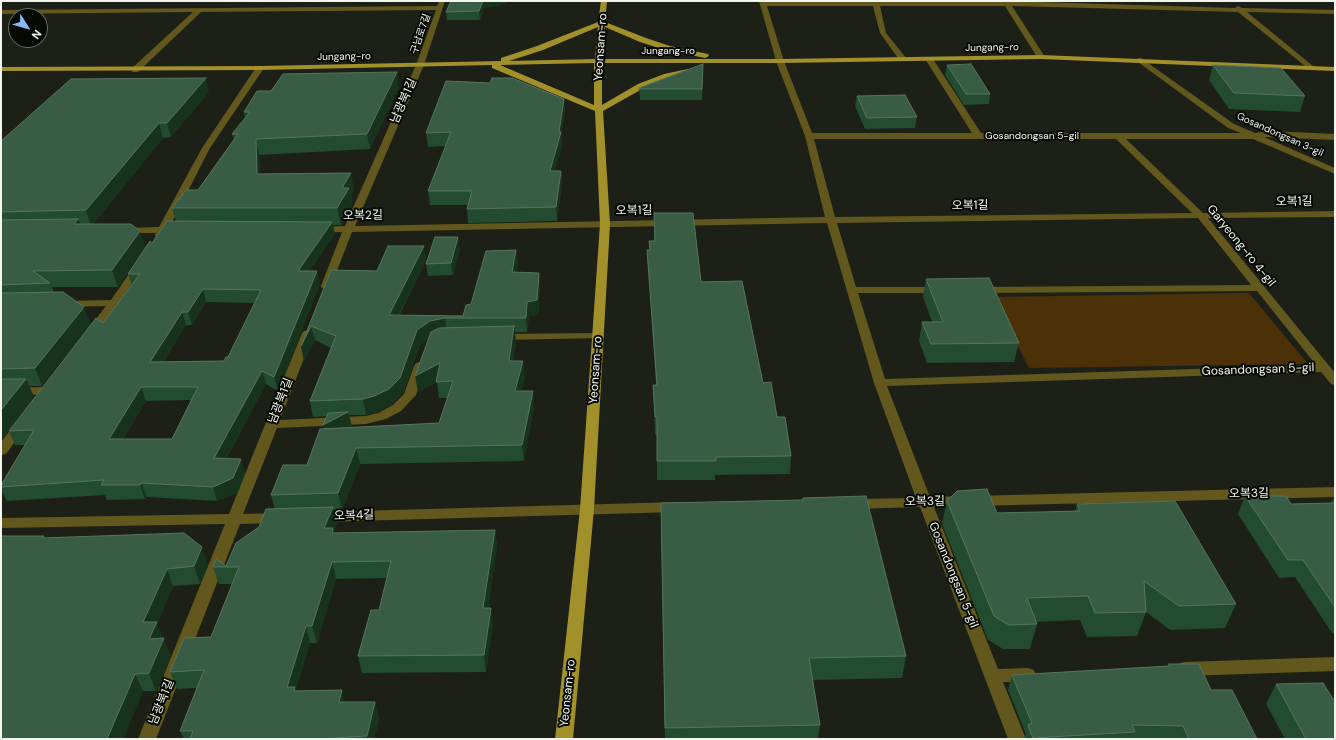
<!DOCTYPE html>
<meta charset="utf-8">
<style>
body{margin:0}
#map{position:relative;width:1336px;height:740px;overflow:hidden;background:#1c2016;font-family:"DM Sans",sans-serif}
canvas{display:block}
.frame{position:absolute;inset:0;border:2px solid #f3f6ef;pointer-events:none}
.north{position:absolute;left:8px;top:8px;width:40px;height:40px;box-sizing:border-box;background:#070905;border:1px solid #656863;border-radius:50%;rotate:127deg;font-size:11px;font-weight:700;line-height:16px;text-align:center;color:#f3f6ef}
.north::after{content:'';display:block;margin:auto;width:14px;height:18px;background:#89bafc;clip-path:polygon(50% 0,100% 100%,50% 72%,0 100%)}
</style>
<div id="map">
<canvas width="1336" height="740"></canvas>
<div class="frame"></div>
<div class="north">N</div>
</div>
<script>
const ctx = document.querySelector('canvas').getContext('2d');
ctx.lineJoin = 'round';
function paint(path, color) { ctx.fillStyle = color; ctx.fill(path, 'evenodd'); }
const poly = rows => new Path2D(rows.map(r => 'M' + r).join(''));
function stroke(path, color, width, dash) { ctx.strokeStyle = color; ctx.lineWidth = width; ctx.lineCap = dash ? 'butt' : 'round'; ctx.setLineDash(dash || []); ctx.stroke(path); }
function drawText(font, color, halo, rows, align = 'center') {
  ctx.font = font + ' "DM Sans","Noto Sans KR",sans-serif'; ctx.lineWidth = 4; ctx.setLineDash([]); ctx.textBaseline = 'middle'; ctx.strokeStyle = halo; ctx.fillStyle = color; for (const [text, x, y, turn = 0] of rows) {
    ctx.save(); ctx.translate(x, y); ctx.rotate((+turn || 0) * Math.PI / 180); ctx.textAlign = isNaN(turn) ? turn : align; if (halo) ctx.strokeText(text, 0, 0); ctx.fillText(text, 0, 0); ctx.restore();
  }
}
paint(poly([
 [1249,293,1308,364,1029,368,994,297]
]), '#4c3108');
paint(poly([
 [439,1,445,1,424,65,355,226,825,217,805,136,776,61,759,1,1008,1,1235,8,1238,6,1242,8,1335,10,1335,14,1247,12,1313,66,1313,70,1310,70,1238,12,1012,6,1045,57,1041,59,1037,57,1005,6,880,6,886,33,907,59,903,61,900,61,880,33,873,6,767,6,784,61,812,133,972,133,925,59,929,57,933,59,981,133,1241,133,1228,128,1138,62,1138,58,1141,58,1234,124,1255,133,1270,131,1335,134,1335,140,1264,137,1335,168,1335,174,1253,139,1126,139,1203,213,1335,211,1335,217,1208,218,1335,373,1335,385,1331,384,1321,372,887,386,930,497,1335,487,1335,497,934,507,998,669,1028,668,1034,670,1036,675,1034,680,1028,682,1003,682,1026,739,1008,739,920,507,852,509,847,507,845,504,847,501,852,499,916,498,874,383,827,223,352,232,331,286,330,288,322,288,321,286,342,232,318,233,313,230,318,227,345,226,416,65,436,10,201,12,138,72,132,72,132,68,193,12,1,14,1,10,437,6,439,1],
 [814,139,1116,139,1192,213,835,217,814,139],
 [1198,218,1251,285,979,287,974,290,979,293,1257,291,1316,365,885,379,858,293,940,293,945,290,940,287,856,287,837,223,1198,218],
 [257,66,263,66,264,68,210,148,170,226,182,227,183,229,182,231,166,232,164,237,160,238,156,237,155,235,156,233,120,233,119,231,124,228,159,227,202,148,257,66],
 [139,264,144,267,95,335,87,335,85,333,106,306,65,307,59,304,65,301,111,300,135,265,139,264],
 [308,330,312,331,314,333,280,420,366,416,378,413,393,405,404,394,414,366,416,363,420,362,424,363,426,366,416,395,401,411,386,419,366,424,277,428,243,514,278,513,283,515,285,518,283,521,278,523,240,524,156,739,138,739,225,524,1,528,1,518,229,514,302,333,304,331,308,330],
 [598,333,602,334,604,336,602,338,500,340,496,339,494,337,496,335,500,334,598,333],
 [46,387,50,388,52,391,50,394,1,396,1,388,46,387],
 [22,420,27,421,28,424,6,454,1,455,1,442,17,421,22,420],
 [678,502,683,504,685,507,683,510,678,512,320,522,315,520,313,517,315,514,320,512,678,502],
 [1335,657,1335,671,1184,676,1178,674,1176,669,1178,664,1184,662,1335,657]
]), '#62571c');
paint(poly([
 [601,1,607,1,605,22,646,38,670,46,708,54,709,56,705,58,665,50,640,42,605,27,602,59,780,59,1041,55,1335,67,1335,71,1041,59,780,63,602,63,602,105,638,84,664,74,688,69,692,71,644,88,603,111,610,224,594,509,573,739,555,739,580,509,600,224,595,111,492,68,492,65,260,70,1,71,1,67,260,66,501,61,501,58,537,46,598,22,601,1],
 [598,27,595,59,509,61,543,50,598,27],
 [594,63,594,105,500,65,594,63]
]), '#a2902a');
paint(poly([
 [506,4,484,8,480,20,447,20,446,12],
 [703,64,702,100,640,100,639,88],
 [947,65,990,94,989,104,964,105,945,75],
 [1213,65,1305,96,1300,112,1229,109,1209,80],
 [399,87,370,149,259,155,260,174,354,189,351,195,352,205,341,225,333,225,335,234,309,271,320,284,278,391,266,384,226,459,245,473,238,492,217,501,147,497,145,499,107,500,105,495,7,501,1,489,1,485,25,445,15,445,9,431,103,323,132,285,128,274,152,243,176,221,172,208,198,190,234,139,232,134,245,118,244,112],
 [206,302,255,303,228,357,224,361,163,362,186,325,192,325],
 [191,400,172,439,123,439,146,401],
 [209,92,171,137,163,138,93,224,140,231,145,247,118,287,52,287,54,292,42,386,29,386,34,397,1,440,1,141],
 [857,96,917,117,915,128,865,129,855,106],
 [564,99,565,112,561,135,562,146,555,171,561,171,562,185,557,221,468,223,467,209,468,205,430,205,428,191,446,146,428,147,426,133],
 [654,213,701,282,763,383,777,417,791,456,790,474,715,475,715,480,657,480,657,435,655,435,654,403,653,385,656,385,648,266,647,250,650,250,649,241,654,241],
 [460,249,453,275,428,276,426,264],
 [516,250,518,264,516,272,539,273,540,287,538,315,529,316,527,332,515,332,516,342,513,361,525,377,521,391,534,407,524,461,360,464,342,510,334,511,337,523,334,530,335,533,495,530,497,546,488,608,493,624,486,672,362,673,358,656,379,610,387,578,336,579,317,643,310,643,296,689,297,691,345,702,375,702,379,719,374,739,184,739,180,731,197,688,177,689,170,672,211,637,233,584,219,584,213,567,226,566,275,509,271,495,307,465,324,429,327,416,313,417,310,401,331,348,315,340,304,361,301,346,331,270,377,271,426,260,399,316,463,316,471,304],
 [429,338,418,392,437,382,439,398,447,398,439,423,348,428,352,426,349,415,366,415,377,412,392,404,403,393,420,345],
 [926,279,1019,343,1014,362,927,363,919,341,922,322,932,322,923,297],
 [1335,495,1335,633,1332,633,1295,577,1279,578,1238,514,1245,496,1291,504,1331,503],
 [803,498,906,656,902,678,813,680,820,725,818,739,665,739,661,524,802,500],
 [947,501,997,513,1075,511,1077,504,1236,604,1225,628,1170,630,1146,612,1137,636,1087,637,1080,620,1036,622,1037,624,1030,649,1003,649,988,640,942,524],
 [44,536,45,538,208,565,200,584,173,586,157,624,171,656,156,691,143,691,123,739,1,739],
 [1169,664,1211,690,1257,739,1024,739,1026,734,1008,690,1012,675,1168,667],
 [1276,684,1335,739,1285,739,1266,704]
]), '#234b2f');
paint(poly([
 [483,1,507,1,506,4,484,8,480,20,479,11],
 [397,72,399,87,370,149,367,134],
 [206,78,209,92,171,137,167,123],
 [564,99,565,112,561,135,562,146,551,185,550,171,559,132],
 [159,123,163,138,91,226,86,210],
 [256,139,259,155,261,191,257,174],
 [561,171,562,185,557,221,556,207],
 [351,173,354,189,351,195,352,205,341,225,337,208,342,188],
 [78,219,84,235,74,224],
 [332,222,335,234,301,284,298,271],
 [140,231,145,247,118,287,112,270],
 [458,237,460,249,453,275,451,263],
 [424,246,426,260,391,330,389,315],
 [516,250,518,264,514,286,512,272],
 [317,271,320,284,278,391,274,377],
 [539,273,540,287,538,315,529,316,527,332,526,318,527,302],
 [203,289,206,302,192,325,188,312],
 [84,307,91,324,42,386,35,368],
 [182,312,186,325,154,375,150,362],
 [445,318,447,332,432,336,420,345,403,393,392,404,377,412,366,415,363,399,417,330,430,321],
 [311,326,315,340,304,361,301,346],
 [514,326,516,342,511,377,509,361],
 [523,361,525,377,516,407,515,391],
 [440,363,437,382,418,392,415,376],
 [262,371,266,384,218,473,214,458],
 [26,379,34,397,1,440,1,410],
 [141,387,146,401,114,453,109,439],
 [533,391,534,407,524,461,522,445],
 [348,412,352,426,327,439,323,425],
 [356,448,360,464,342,510,338,493],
 [241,459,245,473,238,492,217,501,213,487],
 [141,483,147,497,145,499,140,485],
 [333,507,337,523,334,530,337,544,324,528],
 [495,530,497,546,486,624,483,608],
 [202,547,208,565,200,584,194,566],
 [332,562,336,579,317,643,312,626],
 [167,569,173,586,157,624,171,656,156,691,149,673,149,639,143,622],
 [491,608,493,624,486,672,484,655],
 [306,626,310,643,296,689,300,703,287,687],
 [135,674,143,691,123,739,107,739],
 [342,690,346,707,339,702],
 [375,702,379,719,374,739,367,739,367,736]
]), '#17321d');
const building = poly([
 [451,1,483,1,479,11,446,12,451,1],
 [703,64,702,89,640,89,639,88,703,64],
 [971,64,990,94,966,94,947,65,971,64],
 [1213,65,1281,68,1305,96,1234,93,1213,65],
 [397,72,367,134,256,139,257,174,351,173,342,188,349,188,337,208,172,208,186,190,198,190,238,134,232,134,250,112,244,112,257,91,271,91,283,74,397,72],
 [206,78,167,123,159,123,86,210,1,212,1,141,71,79,206,78],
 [492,78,512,78,564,99,559,132,561,132,550,171,561,171,556,207,467,209,472,191,428,191,451,132,426,133,446,81,490,83,492,78],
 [905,95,917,117,867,118,857,96,905,95],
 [654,213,693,213,701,282,742,281,763,383,771,382,777,417,785,417,791,456,716,457,716,461,657,461,657,417,655,417,653,385,657,385,647,250,650,250,649,241,655,241,654,213],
 [78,219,74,224,131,224,140,231,112,270,33,271,50,283,1,285,1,220,78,219],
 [167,221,332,222,298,271,317,271,274,377,262,371,214,458,241,459,233,478,213,487,141,483,140,485,101,485,104,480,1,487,1,485,34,430,9,431,96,318,103,323,140,274,128,274,150,241,152,243,167,221],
 [203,289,261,290,228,357,226,357,224,361,150,362,182,312,188,312,203,289],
 [141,387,198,387,172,439,109,439,141,387],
 [435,237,458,237,451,263,426,264,435,237],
 [388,246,424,246,389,315,463,316,466,305,471,304,486,251,516,250,512,272,539,273,537,300,527,302,526,318,445,318,430,321,417,330,400,378,389,389,374,396,363,399,310,401,336,336,311,326,301,346,331,270,377,271,388,246],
 [989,278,1019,343,931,344,922,322,943,322,926,279,989,278],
 [63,292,84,307,35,368,1,369,1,293,63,292],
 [514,326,509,361,523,361,515,391,533,391,522,445,356,448,338,493,271,495,283,465,307,465,320,429,439,423,453,381,436,382,440,363,415,376,431,332,439,328,514,326],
 [1,379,26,379,1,410,1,379],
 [348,412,323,425,328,413,348,412],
 [987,489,997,513,1080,511,1077,504,1175,501,1236,604,1179,606,1144,581,1146,612,1095,613,1088,596,1027,598,1037,624,1009,625,994,616,947,501,957,491,987,489],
 [866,496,906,656,809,658,820,725,665,728,661,503,803,500,803,498,866,496],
 [1245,496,1286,496,1291,504,1335,503,1335,607,1303,560,1288,560,1245,496],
 [333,507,324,528,333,528,332,533,495,530,483,608,491,608,484,655,358,656,371,610,379,610,391,561,332,562,312,626,306,626,287,687,295,687,294,691,342,690,339,702,375,702,367,736,335,738,335,739,190,739,193,731,180,731,204,670,170,672,184,638,211,637,239,567,213,567,216,559,226,566,236,543,259,527,266,509,333,507],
 [184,533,202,547,194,566,167,569,143,622,157,622,149,639,164,638,149,673,135,674,107,739,1,739,1,536,44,536,42,538,184,533],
 [1169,664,1199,664,1211,690,1232,690,1257,739,1189,739,1183,726,1132,725,1135,732,1033,738,1028,725,1032,723,1012,675,1169,666,1169,664],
 [1323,683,1335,702,1335,739,1306,739,1276,684,1323,683]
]);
paint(building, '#395d44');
stroke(building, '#56755f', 1);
drawText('10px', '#f3f6ef', '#070905', [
 ["구남로7길",421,34,-71],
 ["Jungang-ro",992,48,-1],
 ["Jungang-ro",668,51],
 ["Jungang-ro",344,57,-1],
 ["Gosandongsan 3-gil",1280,135,24],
 ["Gosandongsan 5-gil",1032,136]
]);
drawText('12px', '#f3f6ef', '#070905', [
 ["Yeonsam-ro",601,47,-86],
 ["남광북1길",404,101,-66],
 ["오복1길",1294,202,-1],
 ["오복1길",970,206,-1],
 ["오복1길",634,211,-1],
 ["오복2길",363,216,-1],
 ["Garyeong-ro 4-gil",1241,246,51],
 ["Yeonsam-ro",596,370,-86],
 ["Gosandongsan 5-gil",1258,370,-2],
 ["남광북1길",281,401,-69],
 ["오복3길",1249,494,-1],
 ["오복3길",925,502,-1],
 ["오복4길",354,516,-2],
 ["Gosandongsan 5-gil",953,575,68],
 ["Yeonsam-ro",568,693,-84],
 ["남광북1길",162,702,-68]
]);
</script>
